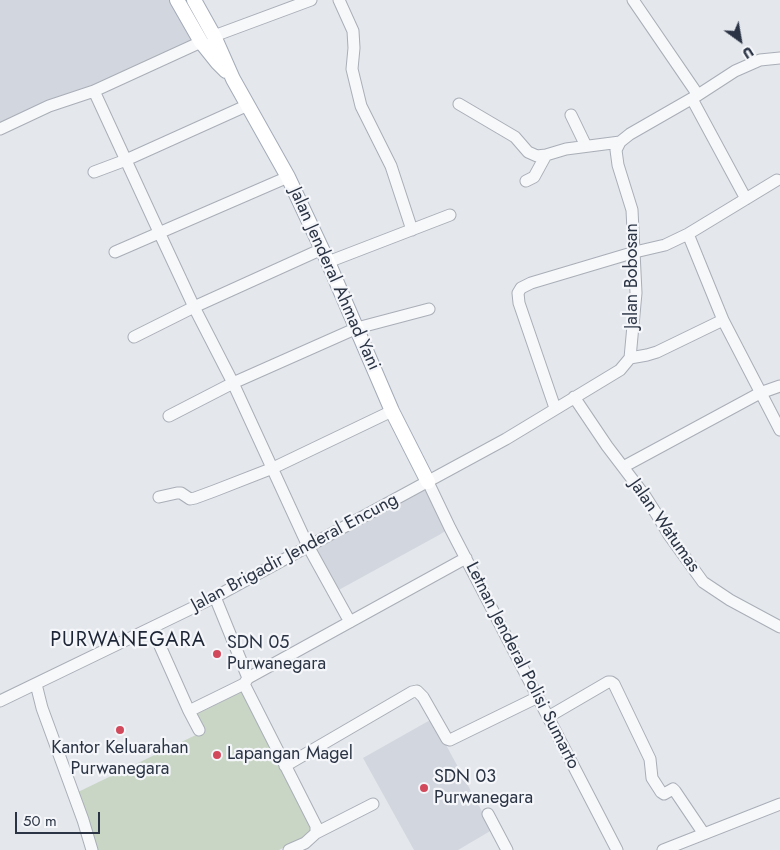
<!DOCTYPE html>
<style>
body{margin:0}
#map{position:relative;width:780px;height:850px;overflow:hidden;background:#e4e7ec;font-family:Jost,sans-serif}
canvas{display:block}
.north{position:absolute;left:715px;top:15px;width:50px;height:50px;-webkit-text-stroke:4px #f4f6f9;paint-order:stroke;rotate:148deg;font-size:14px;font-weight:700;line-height:20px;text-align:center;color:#2b3445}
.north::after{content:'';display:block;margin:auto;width:18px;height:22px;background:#2b3445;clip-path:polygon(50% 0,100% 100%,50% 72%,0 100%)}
.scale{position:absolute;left:15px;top:812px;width:85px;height:22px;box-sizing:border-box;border:2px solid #2b3445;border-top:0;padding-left:6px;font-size:15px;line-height:18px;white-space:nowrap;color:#2b3445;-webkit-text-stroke:4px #f4f6f9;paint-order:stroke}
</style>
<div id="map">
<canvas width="780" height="850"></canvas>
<div class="north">U</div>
<div class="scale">50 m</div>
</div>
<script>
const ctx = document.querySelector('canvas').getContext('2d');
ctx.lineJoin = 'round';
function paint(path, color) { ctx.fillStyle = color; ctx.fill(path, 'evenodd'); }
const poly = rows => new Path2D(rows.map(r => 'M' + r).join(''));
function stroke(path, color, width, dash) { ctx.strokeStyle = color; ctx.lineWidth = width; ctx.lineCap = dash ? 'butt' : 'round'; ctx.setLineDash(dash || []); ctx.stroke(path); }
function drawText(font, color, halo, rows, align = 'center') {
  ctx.font = font + ' Jost,sans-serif'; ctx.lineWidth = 4.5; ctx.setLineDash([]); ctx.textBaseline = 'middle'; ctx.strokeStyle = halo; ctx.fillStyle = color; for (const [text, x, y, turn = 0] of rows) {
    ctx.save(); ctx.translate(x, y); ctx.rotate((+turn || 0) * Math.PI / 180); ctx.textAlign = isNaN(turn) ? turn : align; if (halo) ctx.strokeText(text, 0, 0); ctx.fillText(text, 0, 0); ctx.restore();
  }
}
paint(poly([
 [0,0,177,0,201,42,0,129],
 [428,482,450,528,439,535,335,592,308,546],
 [432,719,492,830,458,850,414,850,363,758]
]), '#d2d6de');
paint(poly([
 [245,690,303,804,312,833,279,850,97,850,78,792,202,732,195,715]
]), '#c9d6c5');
const minor = poly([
 [339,0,353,31,354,48,352,69,361,106,391,166,412,230],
 [633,0,698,95],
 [214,36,311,0],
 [94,91,159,232,194,307,233,383,308,546,350,622],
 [692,99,746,199],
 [459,104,515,137,528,152,537,156,546,155,566,149,620,142],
 [571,115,586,146],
 [0,129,49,106,94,91,201,42],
 [94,172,126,160,248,105],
 [526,181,534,177,546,155],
 [688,234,723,320,780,430],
 [115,252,288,177],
 [328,262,450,215],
 [134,337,194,307,322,249],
 [630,358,647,355,657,352,723,320],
 [574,397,607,446,645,496,659,518,669,535,703,582,730,600,780,627],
 [555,408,519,303,518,293,521,288,531,283,635,252,665,245,688,234,777,180],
 [169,416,233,383,357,328,429,309],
 [623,467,760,393,780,386],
 [428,482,450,528,617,850],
 [159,497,177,493,181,493,190,499,195,498,214,491,273,468,392,411],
 [215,597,248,678,244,684,316,826,316,833,305,843,289,850],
 [152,628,189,711,244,684],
 [248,678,466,558],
 [36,684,42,708,83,820,92,850],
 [0,701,215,597,506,439,620,370,630,358,636,293,632,210,618,165,616,150,620,142,630,134,698,95,735,71,760,60,780,58],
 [189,711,199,730],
 [548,717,608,682,611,682,614,684,650,759,652,778,661,792,664,794,673,789,675,791,704,834],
 [285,766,412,692,417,691,423,697,447,739,450,740,538,697],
 [488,814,507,850],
 [316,833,373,804],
 [663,850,780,804]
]);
const major = poly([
 [177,0,201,42,217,62,226,71],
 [194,0,214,36,233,79,288,177,328,262,392,411,428,482]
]);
stroke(minor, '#a9aeb7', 13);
stroke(major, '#a3abb8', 16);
stroke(minor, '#f7f8fa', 11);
stroke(major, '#fff', 14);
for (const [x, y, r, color] of [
 [217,654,5,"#d1495b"],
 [120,730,5,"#d1495b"],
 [217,755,5,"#d1495b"],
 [424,788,5,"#d1495b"]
]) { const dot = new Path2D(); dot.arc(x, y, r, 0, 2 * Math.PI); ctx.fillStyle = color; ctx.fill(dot); stroke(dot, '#f4f6f9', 2); }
drawText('18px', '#2b3445', '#f4f6f9', [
 ["Jalan Bobosan",633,276,-90],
 ["Jalan Jenderal Ahmad Yani",334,279,66],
 ["Jalan Watumas",664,526,55],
 ["Jalan Brigadir Jenderal Encung",295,553,-28],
 ["Letnan Jenderal Polisi Sumarto",522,666,63]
]);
drawText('18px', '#2b3445', '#f4f6f9', [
 ["SDN 05",227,644],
 ["Purwanegara",227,665],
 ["Kantor Keluarahan",120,749,"center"],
 ["Purwanegara",120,770,"center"],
 ["Lapangan Magel",227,755],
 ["SDN 03",434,778],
 ["Purwanegara",434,799]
], 'left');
ctx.letterSpacing = '1px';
drawText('20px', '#1d2536', '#f4f6f9', [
 ["PURWANEGARA",128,641]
]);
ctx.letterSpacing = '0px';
</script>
